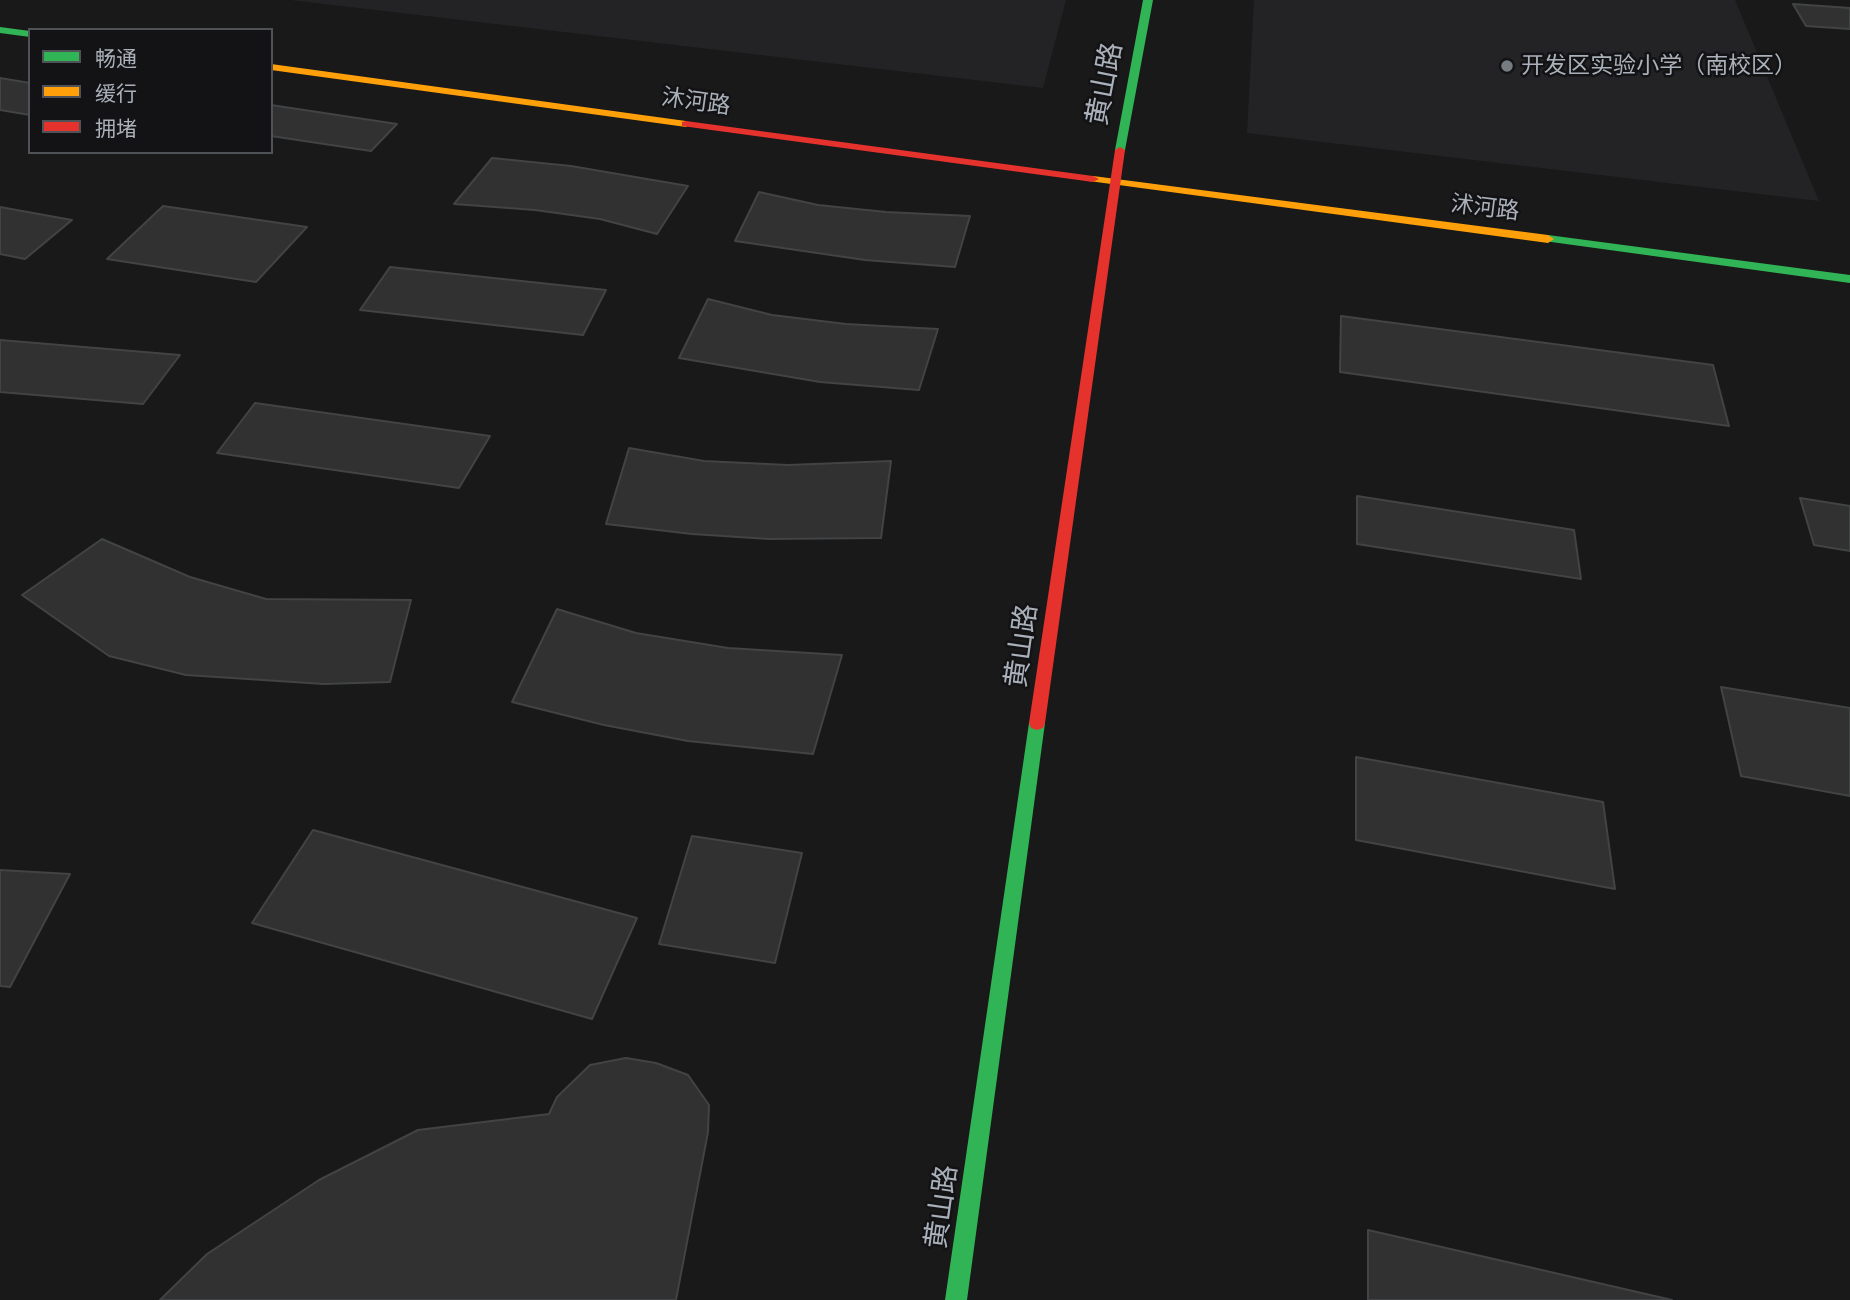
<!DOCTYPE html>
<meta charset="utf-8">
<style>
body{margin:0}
#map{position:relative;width:1850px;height:1300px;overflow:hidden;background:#191919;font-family:"Alegreya Sans","Noto Sans SC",sans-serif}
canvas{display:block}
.legend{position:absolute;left:28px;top:28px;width:245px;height:126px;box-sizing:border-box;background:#131315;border:2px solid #4f5257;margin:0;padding:9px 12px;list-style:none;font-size:21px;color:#aab1ba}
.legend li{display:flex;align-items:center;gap:14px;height:35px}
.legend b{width:35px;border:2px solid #4f5257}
</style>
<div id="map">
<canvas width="1850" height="1300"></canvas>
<ul class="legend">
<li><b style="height:9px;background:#30b455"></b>畅通</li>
<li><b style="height:9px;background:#ff9f0a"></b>缓行</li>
<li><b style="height:9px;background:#e5322d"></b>拥堵</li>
</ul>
</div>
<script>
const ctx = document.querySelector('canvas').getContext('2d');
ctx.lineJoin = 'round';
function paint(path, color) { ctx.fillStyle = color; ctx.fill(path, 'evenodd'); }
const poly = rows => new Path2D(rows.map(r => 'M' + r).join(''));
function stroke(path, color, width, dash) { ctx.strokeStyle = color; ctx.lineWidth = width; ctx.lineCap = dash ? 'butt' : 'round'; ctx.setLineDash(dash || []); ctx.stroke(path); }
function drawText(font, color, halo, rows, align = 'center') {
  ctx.font = font + ' "Alegreya Sans","Noto Sans SC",sans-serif'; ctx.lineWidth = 5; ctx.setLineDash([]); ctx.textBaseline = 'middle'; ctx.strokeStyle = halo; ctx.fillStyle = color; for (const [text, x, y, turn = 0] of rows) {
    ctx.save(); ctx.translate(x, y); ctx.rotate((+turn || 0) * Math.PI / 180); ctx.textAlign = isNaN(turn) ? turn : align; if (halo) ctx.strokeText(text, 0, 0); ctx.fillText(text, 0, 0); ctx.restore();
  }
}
paint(poly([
 [290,0,1066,0,1043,88],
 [1254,0,1735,0,1819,201,1247,133]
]), '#232325');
const building = poly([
 [1793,4,1850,8,1850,29,1806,26,1793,4],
 [0,78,30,83,30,115,0,110,0,78],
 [271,105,397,124,371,151,271,136,271,105],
 [492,158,571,166,688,186,657,234,600,219,535,210,454,204,492,158],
 [759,192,818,205,886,212,970,216,955,267,865,260,735,241,759,192],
 [163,206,307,227,256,282,107,259,163,206],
 [0,207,72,220,25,259,0,254,0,207],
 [390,267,606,290,583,335,360,310,390,267],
 [708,299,772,315,846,324,938,329,919,390,820,382,679,358,708,299],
 [1341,316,1713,365,1729,426,1340,372,1341,316],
 [0,340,180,355,143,404,0,392,0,340],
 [255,403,490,436,459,488,217,453,255,403],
 [629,448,704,461,788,465,891,461,881,538,769,539,692,534,606,524,629,448],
 [1357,496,1574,530,1581,579,1357,544,1357,496],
 [1800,498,1850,506,1850,551,1814,545,1800,498],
 [102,539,190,577,266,599,411,600,390,682,324,684,186,675,109,656,22,595,102,539],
 [557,609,636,633,728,648,842,655,813,754,688,741,604,725,512,702,557,609],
 [1721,687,1850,708,1850,796,1741,776,1721,687],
 [1356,757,1603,802,1615,889,1356,840,1356,757],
 [313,830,637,918,592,1019,252,923,313,830],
 [692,836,802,853,775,963,659,944,692,836],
 [0,870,70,874,10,987,0,986,0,870],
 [626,1058,656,1063,688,1075,709,1105,708,1132,676,1300,160,1300,207,1254,319,1180,418,1130,549,1114,557,1097,590,1065,626,1058],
 [1368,1230,1672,1300,1368,1300,1368,1230]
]);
paint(building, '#313131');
stroke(building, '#414345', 2);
paint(poly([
 [1143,0,1153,0,1125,150,1120,153,1115,150,1143,0],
 [0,27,30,31,30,37,0,33,0,27],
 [1548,235,1850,275,1850,283,1544,241,1542,239,1548,235],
 [1037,716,1043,718,1045,723,967,1300,945,1300,1029,723,1031,718,1037,716]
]), '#30b455');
paint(poly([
 [271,64,686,121,691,124,686,127,271,70,271,64],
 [1093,176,1548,235,1554,239,1548,243,1089,181,1087,179,1093,176]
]), '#ff9f0a');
paint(poly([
 [686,121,1093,176,1099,179,1093,182,682,126,682,122,686,121],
 [1120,147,1125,150,1045,723,1043,728,1037,730,1031,728,1029,723,1115,150,1120,147]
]), '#e5322d');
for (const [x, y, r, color] of [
 [1507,66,7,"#777c82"]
]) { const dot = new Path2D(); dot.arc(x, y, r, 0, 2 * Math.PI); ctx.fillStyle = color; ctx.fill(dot); stroke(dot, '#131315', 2.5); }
drawText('23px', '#aab1ba', '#131315', [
 ["开发区实验小学（南校区）",1521,66]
], 'left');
drawText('23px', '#aab1ba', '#131315', [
 ["沐河路",696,102,8],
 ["沭河路",1485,208,7]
]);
drawText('28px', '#aab1ba', '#131315', [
 ["黄山路",1105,84,-79],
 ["黄山路",1022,646,-82],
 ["黄山路",942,1207,-82]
]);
</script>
